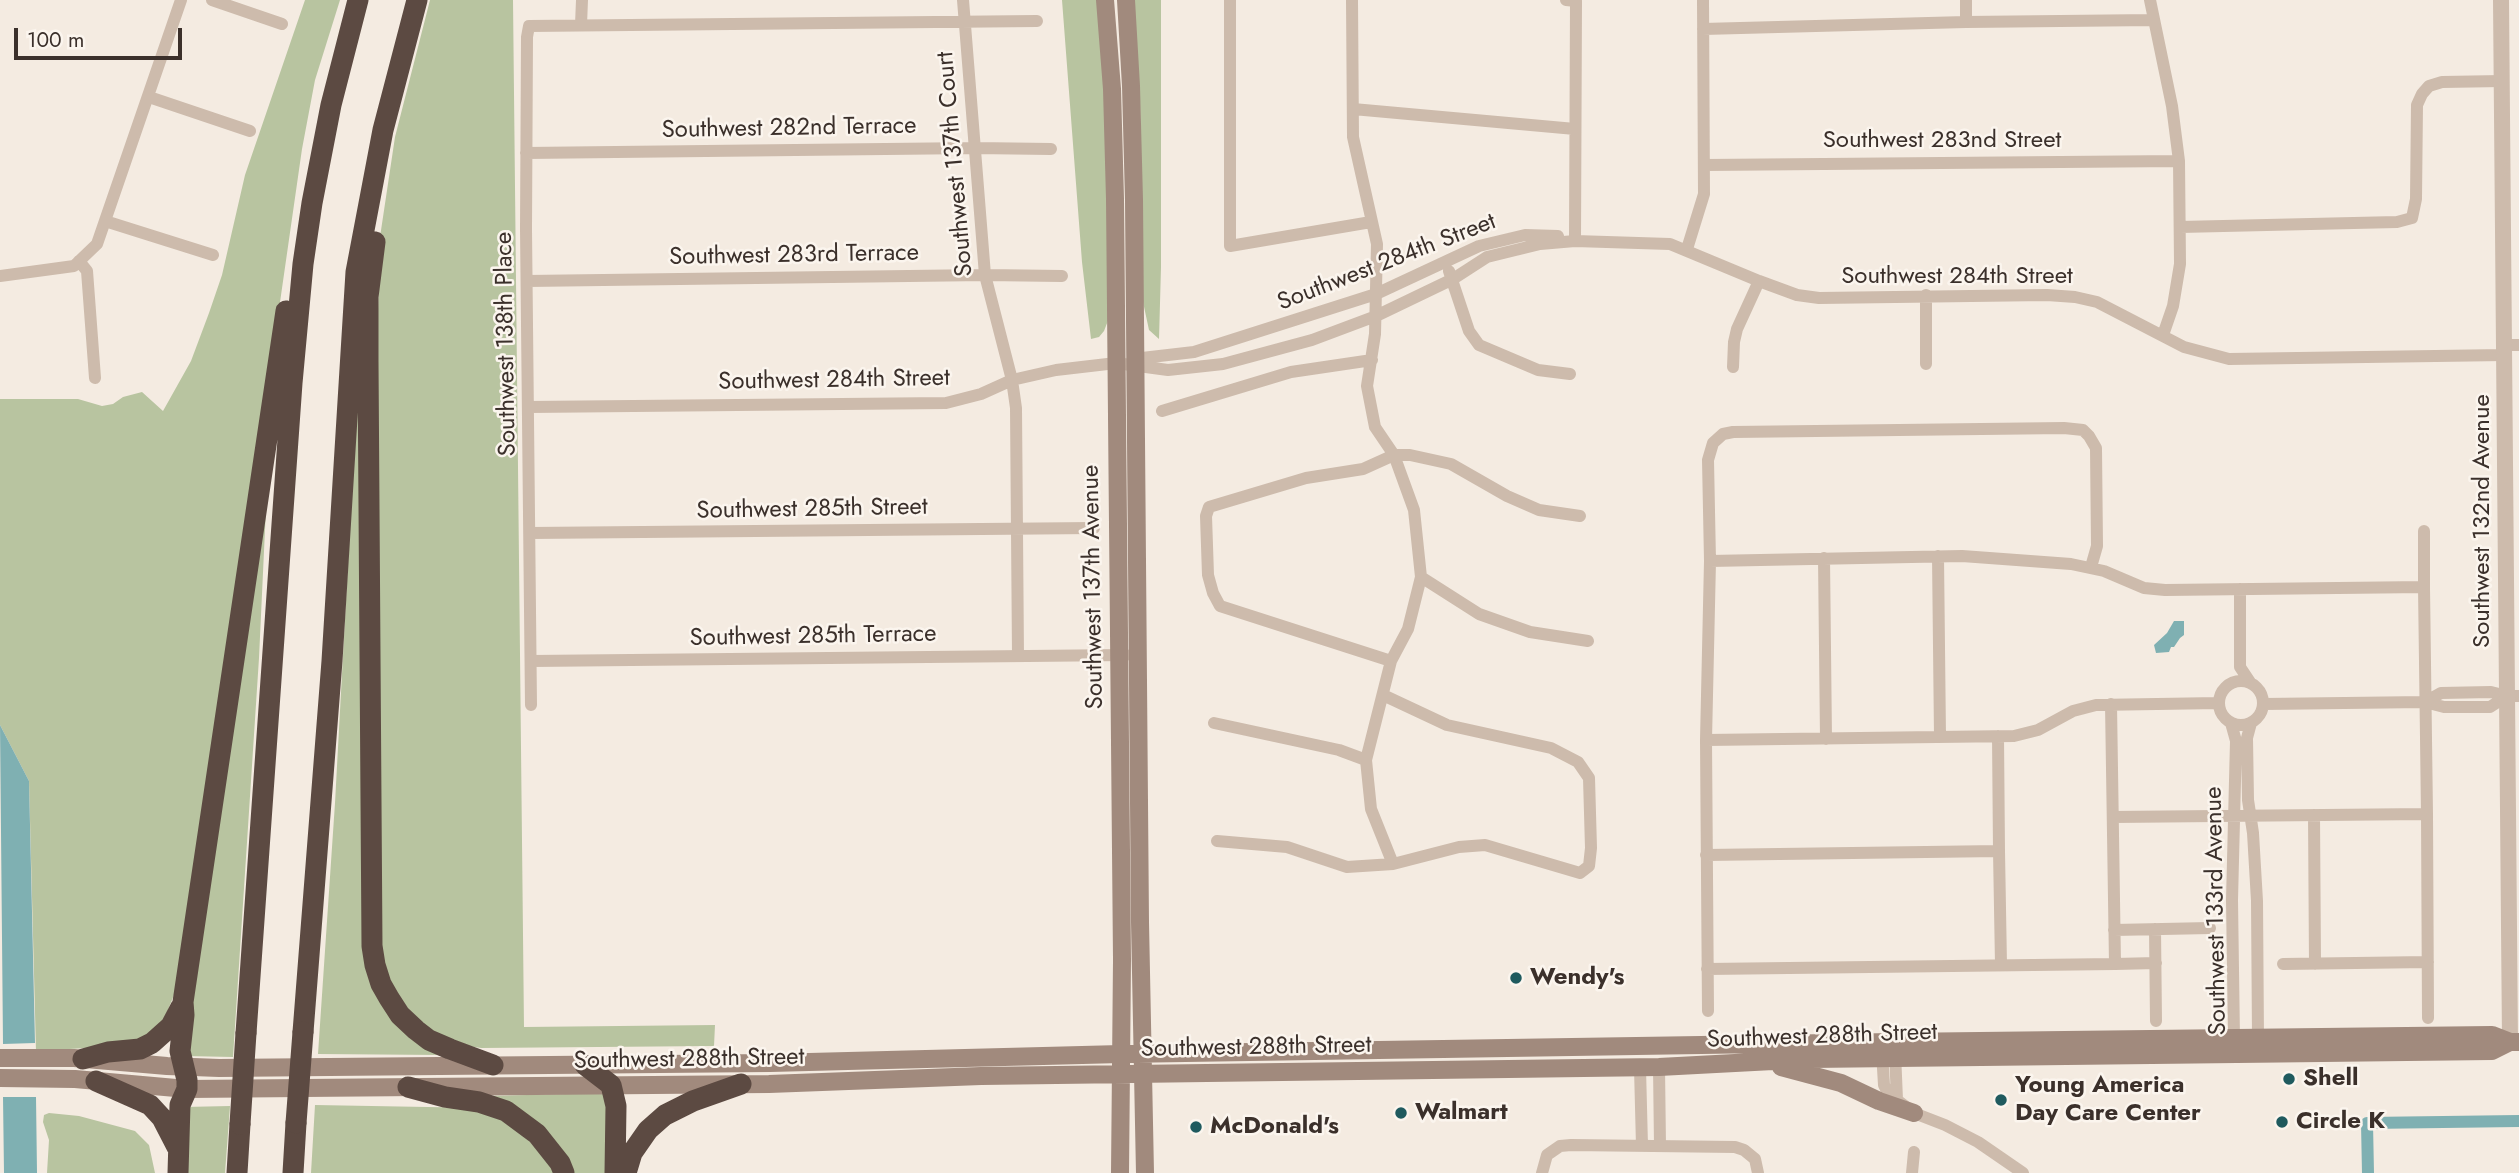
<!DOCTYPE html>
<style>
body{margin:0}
#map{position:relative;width:2519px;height:1173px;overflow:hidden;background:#f4ebe1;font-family:Jost,sans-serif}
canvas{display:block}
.scale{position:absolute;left:14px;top:28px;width:168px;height:32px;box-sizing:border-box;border:4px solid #3b302b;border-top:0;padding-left:9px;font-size:21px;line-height:24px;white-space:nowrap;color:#3b302b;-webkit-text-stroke:5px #fbf5ee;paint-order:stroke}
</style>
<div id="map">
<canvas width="2519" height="1173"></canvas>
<div class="scale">100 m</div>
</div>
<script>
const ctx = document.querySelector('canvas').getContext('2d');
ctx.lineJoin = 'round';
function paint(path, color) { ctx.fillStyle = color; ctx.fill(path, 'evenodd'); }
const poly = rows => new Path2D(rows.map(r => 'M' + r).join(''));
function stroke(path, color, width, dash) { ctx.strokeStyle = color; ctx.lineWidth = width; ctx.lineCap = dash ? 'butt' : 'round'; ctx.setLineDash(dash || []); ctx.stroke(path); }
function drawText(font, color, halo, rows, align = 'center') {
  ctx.font = font + ' Jost,sans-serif'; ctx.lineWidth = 5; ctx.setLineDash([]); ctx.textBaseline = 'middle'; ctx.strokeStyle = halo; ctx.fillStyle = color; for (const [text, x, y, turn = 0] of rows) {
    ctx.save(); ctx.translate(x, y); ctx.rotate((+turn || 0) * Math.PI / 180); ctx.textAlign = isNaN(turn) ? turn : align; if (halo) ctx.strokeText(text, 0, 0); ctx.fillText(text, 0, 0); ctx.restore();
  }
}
paint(poly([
 [305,0,340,0,315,80,302,149,227,671,176,990,158,1034,120,1046,36,1051,29,781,0,725,0,399,78,399,102,406,113,404,123,397,142,392,163,411,191,361,209,313,222,275,245,175],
 [430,0,513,0,524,1027,715,1025,714,1046,481,1048,462,1045,445,1040,410,1017,385,977,378,954,375,419,380,237,395,137],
 [1062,0,1098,0,1105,75,1109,318,1104,331,1099,337,1091,339,1082,262],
 [1134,0,1161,0,1161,267,1159,339,1149,330,1143,302,1140,102],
 [358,378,365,948,441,1055,318,1054,335,803],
 [267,487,259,658,233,1057,185,1056],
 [606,1093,611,1173,570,1173,487,1096],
 [315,1105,484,1108,511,1121,559,1173,311,1173],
 [230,1106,225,1173,185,1173,184,1107],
 [49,1113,79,1116,135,1131,149,1145,155,1173,47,1173,49,1140,43,1122,44,1115]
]), '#b8c4a0');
paint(poly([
 [2174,621,2184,621,2184,635,2180,638,2174,647,2171,647,2169,652,2156,653,2154,645,2167,633],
 [0,725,29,781,35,1043,3,1044],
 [3,1097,36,1097,37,1173,4,1173]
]), '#7fb0b2');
stroke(poly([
 [2368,1173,2367,1123,2519,1121]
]), '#7fb0b2', 12);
stroke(poly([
 [212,0,282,24],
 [963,0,985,275,1012,380,1016,408,1018,656],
 [1230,0,1230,246,1371,222],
 [1352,0,1353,137,1377,244,1375,334,1367,386,1375,427,1394,455,1414,510,1421,577,1408,629,1391,661,1366,760,1371,809,1393,864],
 [1566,0,1576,1,1575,241],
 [1966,0,1966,22],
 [2150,0,2172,106,2179,161,2180,264,2173,306,2163,335],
 [581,25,582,0],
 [1703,29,1966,22,2154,20],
 [149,97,250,131],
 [1353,109,1575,129],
 [526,153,975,148,1051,149],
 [1705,165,2179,161],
 [105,221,213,255],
 [2180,227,2397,222,2412,218,2416,199,2417,105,2422,94,2429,86,2442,82,2502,81],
 [1687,249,1704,194,1703,0],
 [79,261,87,271,95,378],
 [1449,271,1469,331,1479,345,1538,370,1570,374],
 [0,276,74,266,97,244,181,0],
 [527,281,985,275,1062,276],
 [2504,345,2519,345],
 [1135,364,1142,358,1194,352,1376,294,1479,246,1525,235,1558,236],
 [1926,364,1926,295],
 [1733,367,1734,342,1737,329,1759,281],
 [529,407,946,403,981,394,1012,380,1056,370,1116,363,1168,370,1223,364,1312,340,1376,316,1453,279,1487,257,1540,244,1575,241,1670,244,1759,281,1797,295,1819,298,2047,295,2075,297,2097,302,2184,347,2229,359,2504,355],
 [1162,411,1291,372,1372,360],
 [530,533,1094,528],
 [1938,556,1940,737],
 [1824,558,1826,739],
 [1710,561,1962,556,2071,564,2104,571,2144,588,2165,590,2424,587,2424,531],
 [1421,577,1479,614,1530,632,1588,641],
 [2424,587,2427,814],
 [2240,589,2240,667,2250,682],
 [532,661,1126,655],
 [1391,661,1220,606,1213,593,1208,575,1206,516,1209,507,1306,478,1363,469,1394,455,1410,455,1451,464,1507,496,1539,510,1580,516],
 '2219 703a22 22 0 1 1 44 0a22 22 0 1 1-44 0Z',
 [2425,702,2441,693,2491,692,2507,696,2519,696],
 [2111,704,2115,964,2156,963],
 [2264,704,2425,702,2444,707,2490,707,2507,696],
 [531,705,526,229,527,37,529,26,1037,21],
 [1214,723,1339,750,1366,760],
 [2231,723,2236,741,2232,900,2234,1038,2237,1043],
 [2251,723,2247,738,2248,800,2253,833,2257,901,2258,1038,2254,1042],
 [1998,736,1999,851],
 [1706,740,2014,736,2038,730,2073,711,2096,705,2218,703],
 [2314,815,2315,964],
 [2113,817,2427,814,2428,1018],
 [1217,841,1287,847,1347,867,1393,864,1459,847,1485,845,1580,873,1589,866,1591,848,1589,778,1578,762,1551,748,1447,725,1383,695],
 [1706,855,1999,851,2001,965],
 [2155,929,2156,1021],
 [2114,930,2210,928],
 [2283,964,2428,962],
 [1707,969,2115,964],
 [1708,1011,1706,740,1710,561,1708,460,1713,443,1723,434,1733,432,2064,428,2083,430,2089,436,2096,448,2097,546,2091,567],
 [1882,1052,1884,1085,1887,1091,1897,1100,1914,1113,1945,1125,1978,1142,2023,1173],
 [1895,1052,1897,1100],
 [1659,1067,1660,1146],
 [1640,1068,1642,1146],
 [1542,1173,1547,1155,1560,1146,1571,1145,1735,1147,1744,1150,1755,1159,1758,1173],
 [1912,1173,1914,1152]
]), '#cdbbac', 12);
stroke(poly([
 [2501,0,2510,1042]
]), '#cdbbac', 16);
stroke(poly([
 [1105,0,1112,89,1115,199,1122,960,1120,1173],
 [1126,0,1131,86,1134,200,1140,922,1145,1173],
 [0,1058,74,1058,167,1066,219,1068,770,1063,1121,1054,1894,1042,2492,1035,2510,1042,2519,1042],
 [1781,1067,1841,1083,1879,1101,1914,1113],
 [0,1078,75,1079,187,1089,769,1084,981,1076,1659,1067,1811,1059,2492,1051,2510,1042]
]), '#a18a7d', 18);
stroke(poly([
 [375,242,368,297,368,361,372,946,375,965,381,984,389,998,400,1015,416,1030,429,1040,450,1049,493,1065],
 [303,1032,332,661,356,272,383,130,417,0],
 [246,1033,292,383,303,264,312,203,331,105,358,0],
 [83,1059,108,1052,140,1049,152,1043,171,1026,181,1007],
 [585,1065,611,1085,616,1106,615,1173],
 [96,1081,150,1105,162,1118,177,1147],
 [408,1087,445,1097,479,1102,506,1111,537,1134,560,1163,564,1173],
 [178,1173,180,1105,187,1089,187,1080,180,1051,184,1015,183,1002,286,311],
 [237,1173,240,1124],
 [293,1173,296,1123],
 [626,1173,632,1153,648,1130,665,1115,693,1101,741,1084]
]), '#5c4a42', 21);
stroke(poly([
 [296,1123,303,1032],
 [240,1124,246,1033]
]), '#5c4a42', 21);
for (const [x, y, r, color] of [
 [1516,978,7,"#1f5a5e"],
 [2289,1079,7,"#1f5a5e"],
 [2001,1100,7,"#1f5a5e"],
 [1401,1113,7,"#1f5a5e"],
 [2282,1122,7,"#1f5a5e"],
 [1196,1127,7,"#1f5a5e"]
]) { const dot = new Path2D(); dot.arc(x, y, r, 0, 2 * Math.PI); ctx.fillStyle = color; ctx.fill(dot); stroke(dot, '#fbf5ee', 2.5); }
drawText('24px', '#3b302b', '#fbf5ee', [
 ["Southwest 282nd Terrace",789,129,-1],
 ["Southwest 283nd Street",1942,141],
 ["Southwest 137th Court",956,164,-95],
 ["Southwest 283rd Terrace",794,256,-1],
 ["Southwest 284th Street",1387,263,-21],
 ["Southwest 284th Street",1957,277],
 ["Southwest 138th Place",507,344,-91],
 ["Southwest 284th Street",834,381,-1],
 ["Southwest 285th Street",812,510,-1],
 ["Southwest 132nd Avenue",2483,521,-90],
 ["Southwest 137th Avenue",1094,587,-91],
 ["Southwest 285th Terrace",813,637,-1],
 ["Southwest 133rd Avenue",2217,911,-91],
 ["Southwest 288th Street",1822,1037,-2],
 ["Southwest 288th Street",1256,1048,-1],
 ["Southwest 288th Street",689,1060,-1]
]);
drawText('bold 24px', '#3b302b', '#fbf5ee', [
 ["Wendy's",1530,978],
 ["Shell",2303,1079],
 ["Young America",2015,1086],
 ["Day Care Center",2015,1114],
 ["Walmart",1415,1113],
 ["Circle K",2296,1122],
 ["McDonald's",1210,1127]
], 'left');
</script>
